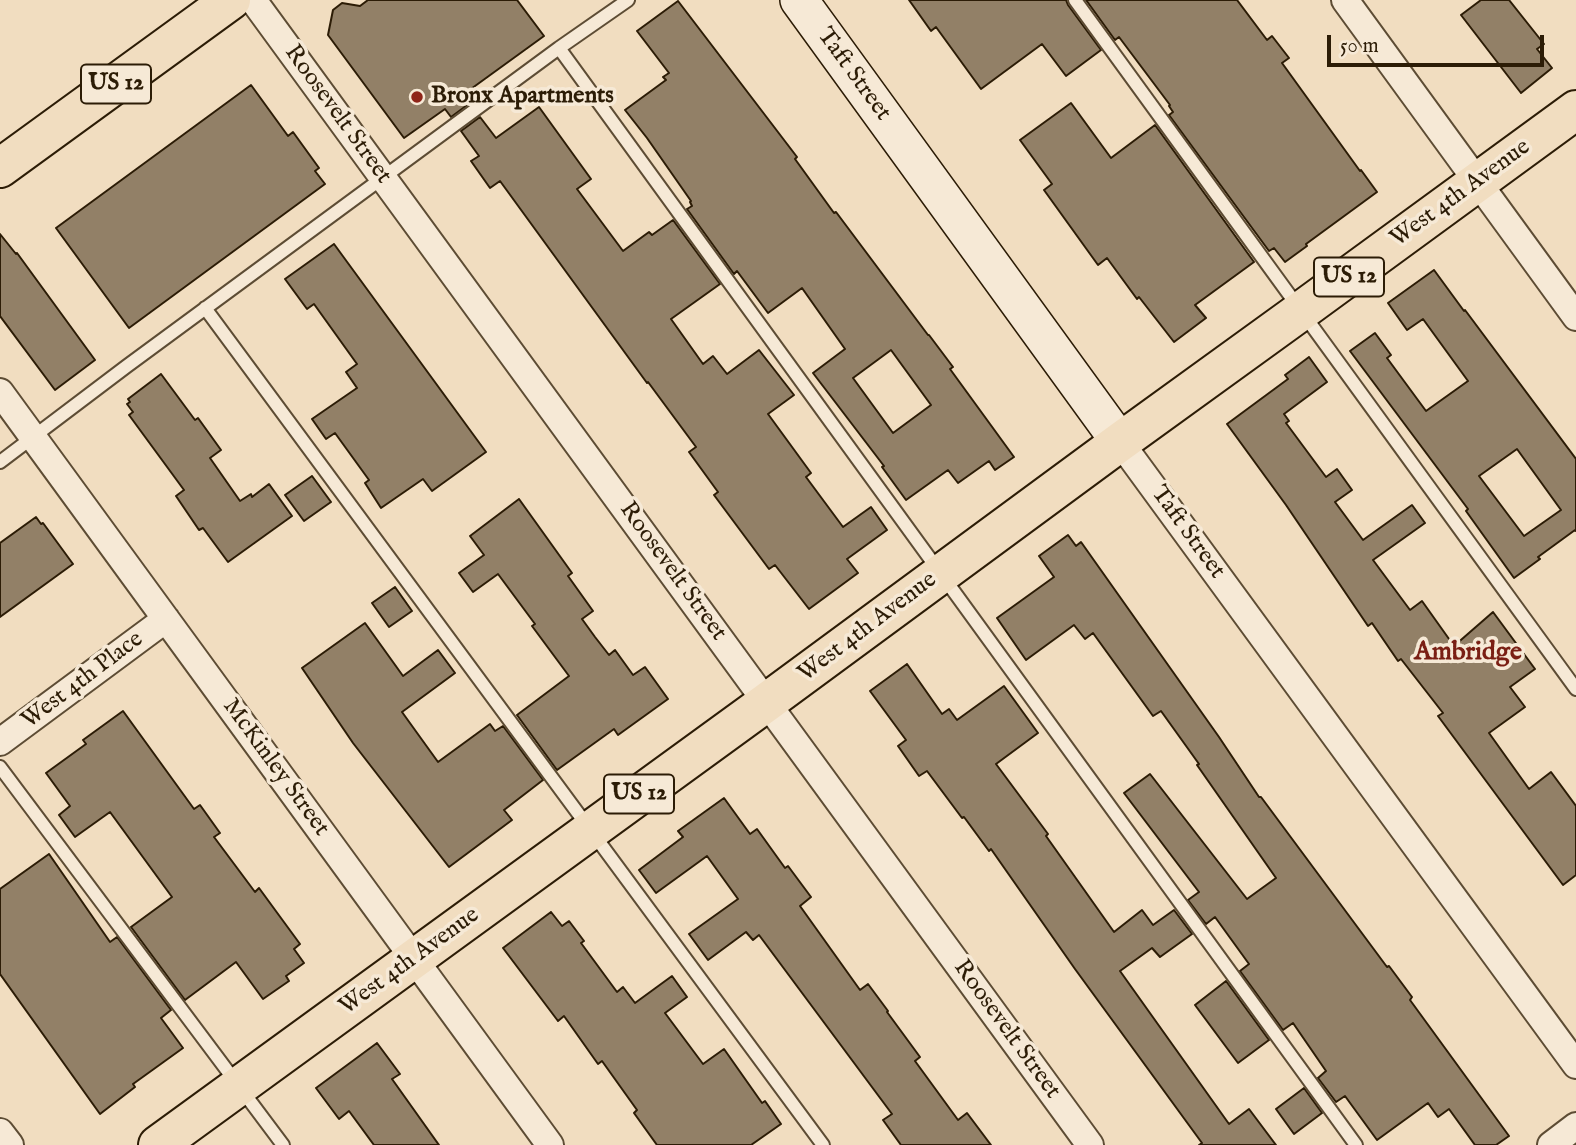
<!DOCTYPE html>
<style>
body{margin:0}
#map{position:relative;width:1576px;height:1145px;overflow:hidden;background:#f1ddc0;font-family:"IM FELL English",serif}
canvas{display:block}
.scale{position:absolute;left:1327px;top:35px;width:217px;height:32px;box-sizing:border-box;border:4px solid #2c1c06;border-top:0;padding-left:9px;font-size:21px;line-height:24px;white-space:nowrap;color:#2c1c06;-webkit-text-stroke:5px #f6e9d6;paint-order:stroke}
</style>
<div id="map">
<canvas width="1576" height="1145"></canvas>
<div class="scale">50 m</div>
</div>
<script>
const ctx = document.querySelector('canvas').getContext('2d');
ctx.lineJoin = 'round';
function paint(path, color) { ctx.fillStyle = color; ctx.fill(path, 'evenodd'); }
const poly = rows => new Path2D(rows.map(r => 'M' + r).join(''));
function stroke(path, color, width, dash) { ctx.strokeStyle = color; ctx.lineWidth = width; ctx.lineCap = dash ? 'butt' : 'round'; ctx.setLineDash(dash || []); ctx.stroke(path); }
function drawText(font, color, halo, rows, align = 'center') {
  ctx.font = font + ' "IM FELL English",serif'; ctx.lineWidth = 7; ctx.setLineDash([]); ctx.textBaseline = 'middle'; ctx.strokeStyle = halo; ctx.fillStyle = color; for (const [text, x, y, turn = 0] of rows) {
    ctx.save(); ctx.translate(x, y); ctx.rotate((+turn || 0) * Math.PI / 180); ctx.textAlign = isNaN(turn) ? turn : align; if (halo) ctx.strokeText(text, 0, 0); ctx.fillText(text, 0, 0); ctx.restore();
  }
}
const building = poly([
 [368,0,517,0,544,36,464,94,470,103,451,117,445,109,404,138,328,35,333,10,342,3,360,6,368,0],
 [909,0,1066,0,1068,5,1101,50,1066,76,1042,44,981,89,936,27,931,31,909,0],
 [1086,0,1237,0,1267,40,1272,36,1289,58,1282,63,1360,171,1361,170,1377,192,1306,244,1307,246,1285,262,1274,248,1269,251,1169,115,1173,112,1169,106,1170,105,1119,37,1115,40,1086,0],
 [1481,0,1509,0,1544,44,1537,49,1552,68,1521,93,1461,15,1481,0],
 [678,1,797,157,795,159,834,213,836,212,928,335,929,335,953,367,950,369,1014,457,995,470,989,461,958,483,948,470,906,500,882,467,884,466,813,373,845,349,802,288,768,313,737,271,734,274,687,209,692,206,690,202,691,201,647,138,625,110,666,80,663,77,669,73,637,31,678,1],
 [891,350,931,405,893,433,853,378,891,350],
 [251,85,288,136,293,132,319,168,315,171,325,184,129,328,56,228,251,85],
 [1071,103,1111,158,1155,125,1254,262,1195,305,1206,318,1174,342,1139,297,1137,299,1107,258,1098,265,1044,190,1052,184,1020,140,1071,103],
 [539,107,591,179,577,189,623,251,649,232,652,235,673,220,720,284,671,319,703,364,713,356,727,374,759,350,794,395,768,414,811,473,806,477,843,527,871,507,887,530,847,559,858,573,809,609,775,565,769,569,714,495,718,492,689,452,696,447,648,382,647,383,500,181,490,188,471,161,479,156,461,131,480,117,496,138,539,107],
 [0,234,16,254,17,253,95,360,55,390,0,316,0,234],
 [334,244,486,452,432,491,423,479,381,508,365,483,369,480,335,433,326,439,312,419,357,388,346,372,357,364,314,304,307,309,285,279,334,244],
 [1434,270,1464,311,1465,310,1576,459,1576,531,1575,530,1538,557,1540,559,1514,578,1466,511,1468,509,1350,351,1375,333,1391,355,1387,358,1426,411,1468,381,1423,319,1407,330,1388,303,1434,270],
 [1517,449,1561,510,1524,536,1479,476,1517,449],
 [1309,357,1327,382,1284,414,1289,421,1286,423,1326,477,1337,469,1352,490,1335,502,1363,540,1412,505,1425,523,1373,560,1410,610,1422,601,1454,646,1493,612,1535,669,1510,687,1525,707,1489,733,1529,789,1551,772,1576,806,1576,875,1563,885,1438,716,1443,713,1401,659,1398,661,1372,623,1368,626,1286,505,1227,424,1288,379,1285,375,1309,357],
 [161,374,195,420,198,418,221,450,210,458,240,501,251,494,252,497,269,484,292,516,228,562,203,528,199,530,176,496,184,490,129,415,133,412,127,404,130,402,128,399,161,374],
 [312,476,331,502,304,521,285,495,312,476],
 [519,499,572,573,568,576,593,611,582,619,595,637,609,655,615,650,633,675,645,667,668,699,618,735,614,729,557,770,517,715,569,676,532,626,535,624,498,574,473,592,459,573,484,555,470,536,519,499],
 [36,517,41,524,43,523,73,564,0,617,0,543,36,517],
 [1068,535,1076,546,1081,542,1219,737,1259,797,1261,797,1387,967,1389,966,1412,997,1410,1000,1509,1136,1496,1145,1475,1145,1449,1109,1438,1117,1428,1103,1377,1140,1345,1096,1336,1102,1318,1078,1326,1071,1293,1023,1283,1030,1240,971,1249,964,1215,917,1206,924,1188,900,1199,892,1124,793,1150,774,1247,899,1276,878,1197,765,1199,764,1161,711,1153,716,1093,633,1085,639,1074,625,1026,660,997,618,1054,577,1039,556,1068,535],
 [395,587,412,611,389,627,372,603,395,587],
 [365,623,403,676,438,650,455,673,402,712,438,762,490,724,495,731,503,726,543,780,504,810,512,820,449,867,353,743,302,668,365,623],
 [907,664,942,714,949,709,957,720,1004,686,1038,733,996,764,1048,834,1046,836,1114,932,1142,910,1153,925,1174,910,1192,934,1160,957,1152,948,1120,971,1229,1124,1249,1109,1276,1145,1199,1145,1202,1143,1075,969,991,849,989,851,964,817,962,818,927,771,919,776,898,746,906,740,870,691,907,664],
 [123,711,194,809,200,805,220,833,214,837,255,892,259,888,300,944,294,949,304,963,286,976,289,981,263,999,236,962,185,1000,131,927,172,897,110,812,75,837,59,815,70,806,46,773,86,744,83,740,123,711],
 [724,798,750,834,757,829,785,868,788,866,811,897,800,906,860,990,868,984,888,1011,887,1012,920,1057,915,1061,958,1120,967,1113,991,1145,901,1145,883,1120,892,1114,759,935,753,940,746,932,708,960,689,934,738,899,707,856,656,893,639,870,683,837,678,831,724,798],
 [49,854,110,942,117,937,171,1010,161,1018,183,1048,133,1084,135,1087,100,1114,0,974,0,889,49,854],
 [551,912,562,926,569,921,584,941,581,943,617,992,623,987,635,1003,672,976,687,997,665,1013,703,1064,724,1049,762,1103,765,1101,781,1124,751,1145,657,1145,634,1113,637,1110,602,1061,598,1064,564,1016,558,1021,503,948,551,912],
 [1226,981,1269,1040,1238,1063,1195,1005,1226,981],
 [377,1043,400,1074,392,1079,439,1145,374,1145,349,1111,339,1119,316,1088,377,1043],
 [1304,1088,1322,1113,1294,1134,1276,1109,1304,1088]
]);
paint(building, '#928067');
stroke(building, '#2c1c06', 2);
const lane = poly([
 [1075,0,1576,689],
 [559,48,1356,1145],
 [205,308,823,1145],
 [0,462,127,366,559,48,628,0],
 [0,767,283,1145]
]);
const street = poly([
 [253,0,1090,1145],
 [1345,0,1576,317],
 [0,392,550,1145],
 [1120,442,1576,1065],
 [0,742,166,619],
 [0,1132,10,1145],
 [1551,1145,1576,1126]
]);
const secondary = poly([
 [799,0,1120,442]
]);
const primary = poly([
 [0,168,231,0],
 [158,1145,767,702,1120,442,1301,311,1576,110]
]);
stroke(lane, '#5d4c34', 16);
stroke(street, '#5d4c34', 30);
stroke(secondary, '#2c1c06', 40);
stroke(primary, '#2c1c06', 42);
stroke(lane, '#f6e9d6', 12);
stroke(street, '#f6e9d6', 26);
stroke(secondary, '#f6e9d6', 37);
stroke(primary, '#f1ddc0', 38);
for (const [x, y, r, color] of [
 [417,97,7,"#8f2418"]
]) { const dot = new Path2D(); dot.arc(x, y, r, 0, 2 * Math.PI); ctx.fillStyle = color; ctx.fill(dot); stroke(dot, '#f6e9d6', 2.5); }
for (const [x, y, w] of [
 [116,84,70],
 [1349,277,70],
 [639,794,70]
]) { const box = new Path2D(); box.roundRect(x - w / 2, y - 19.5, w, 39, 5); ctx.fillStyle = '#f6e9d6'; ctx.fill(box); stroke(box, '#2c1c06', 2); }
drawText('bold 23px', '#2c1c06', null, [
 ["US 12",116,84],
 ["US 12",1349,277],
 ["US 12",639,794]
]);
drawText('24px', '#2c1c06', '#f6e9d6', [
 ["Taft Street",853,75,54],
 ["Roosevelt Street",337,115,54],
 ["West 4th Avenue",1461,194,-36],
 ["Taft Street",1187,533,54],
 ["Roosevelt Street",672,572,54],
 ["West 4th Avenue",868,628,-37],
 ["West 4th Place",83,681,-37],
 ["McKinley Street",275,768,54],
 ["West 4th Avenue",410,962,-36],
 ["Roosevelt Street",1006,1030,54]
]);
drawText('bold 24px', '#2c1c06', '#f6e9d6', [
 ["Bronx Apartments",431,97]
], 'left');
drawText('bold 26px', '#7a1f14', '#f6e9d6', [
 ["Ambridge",1468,654]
]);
</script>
